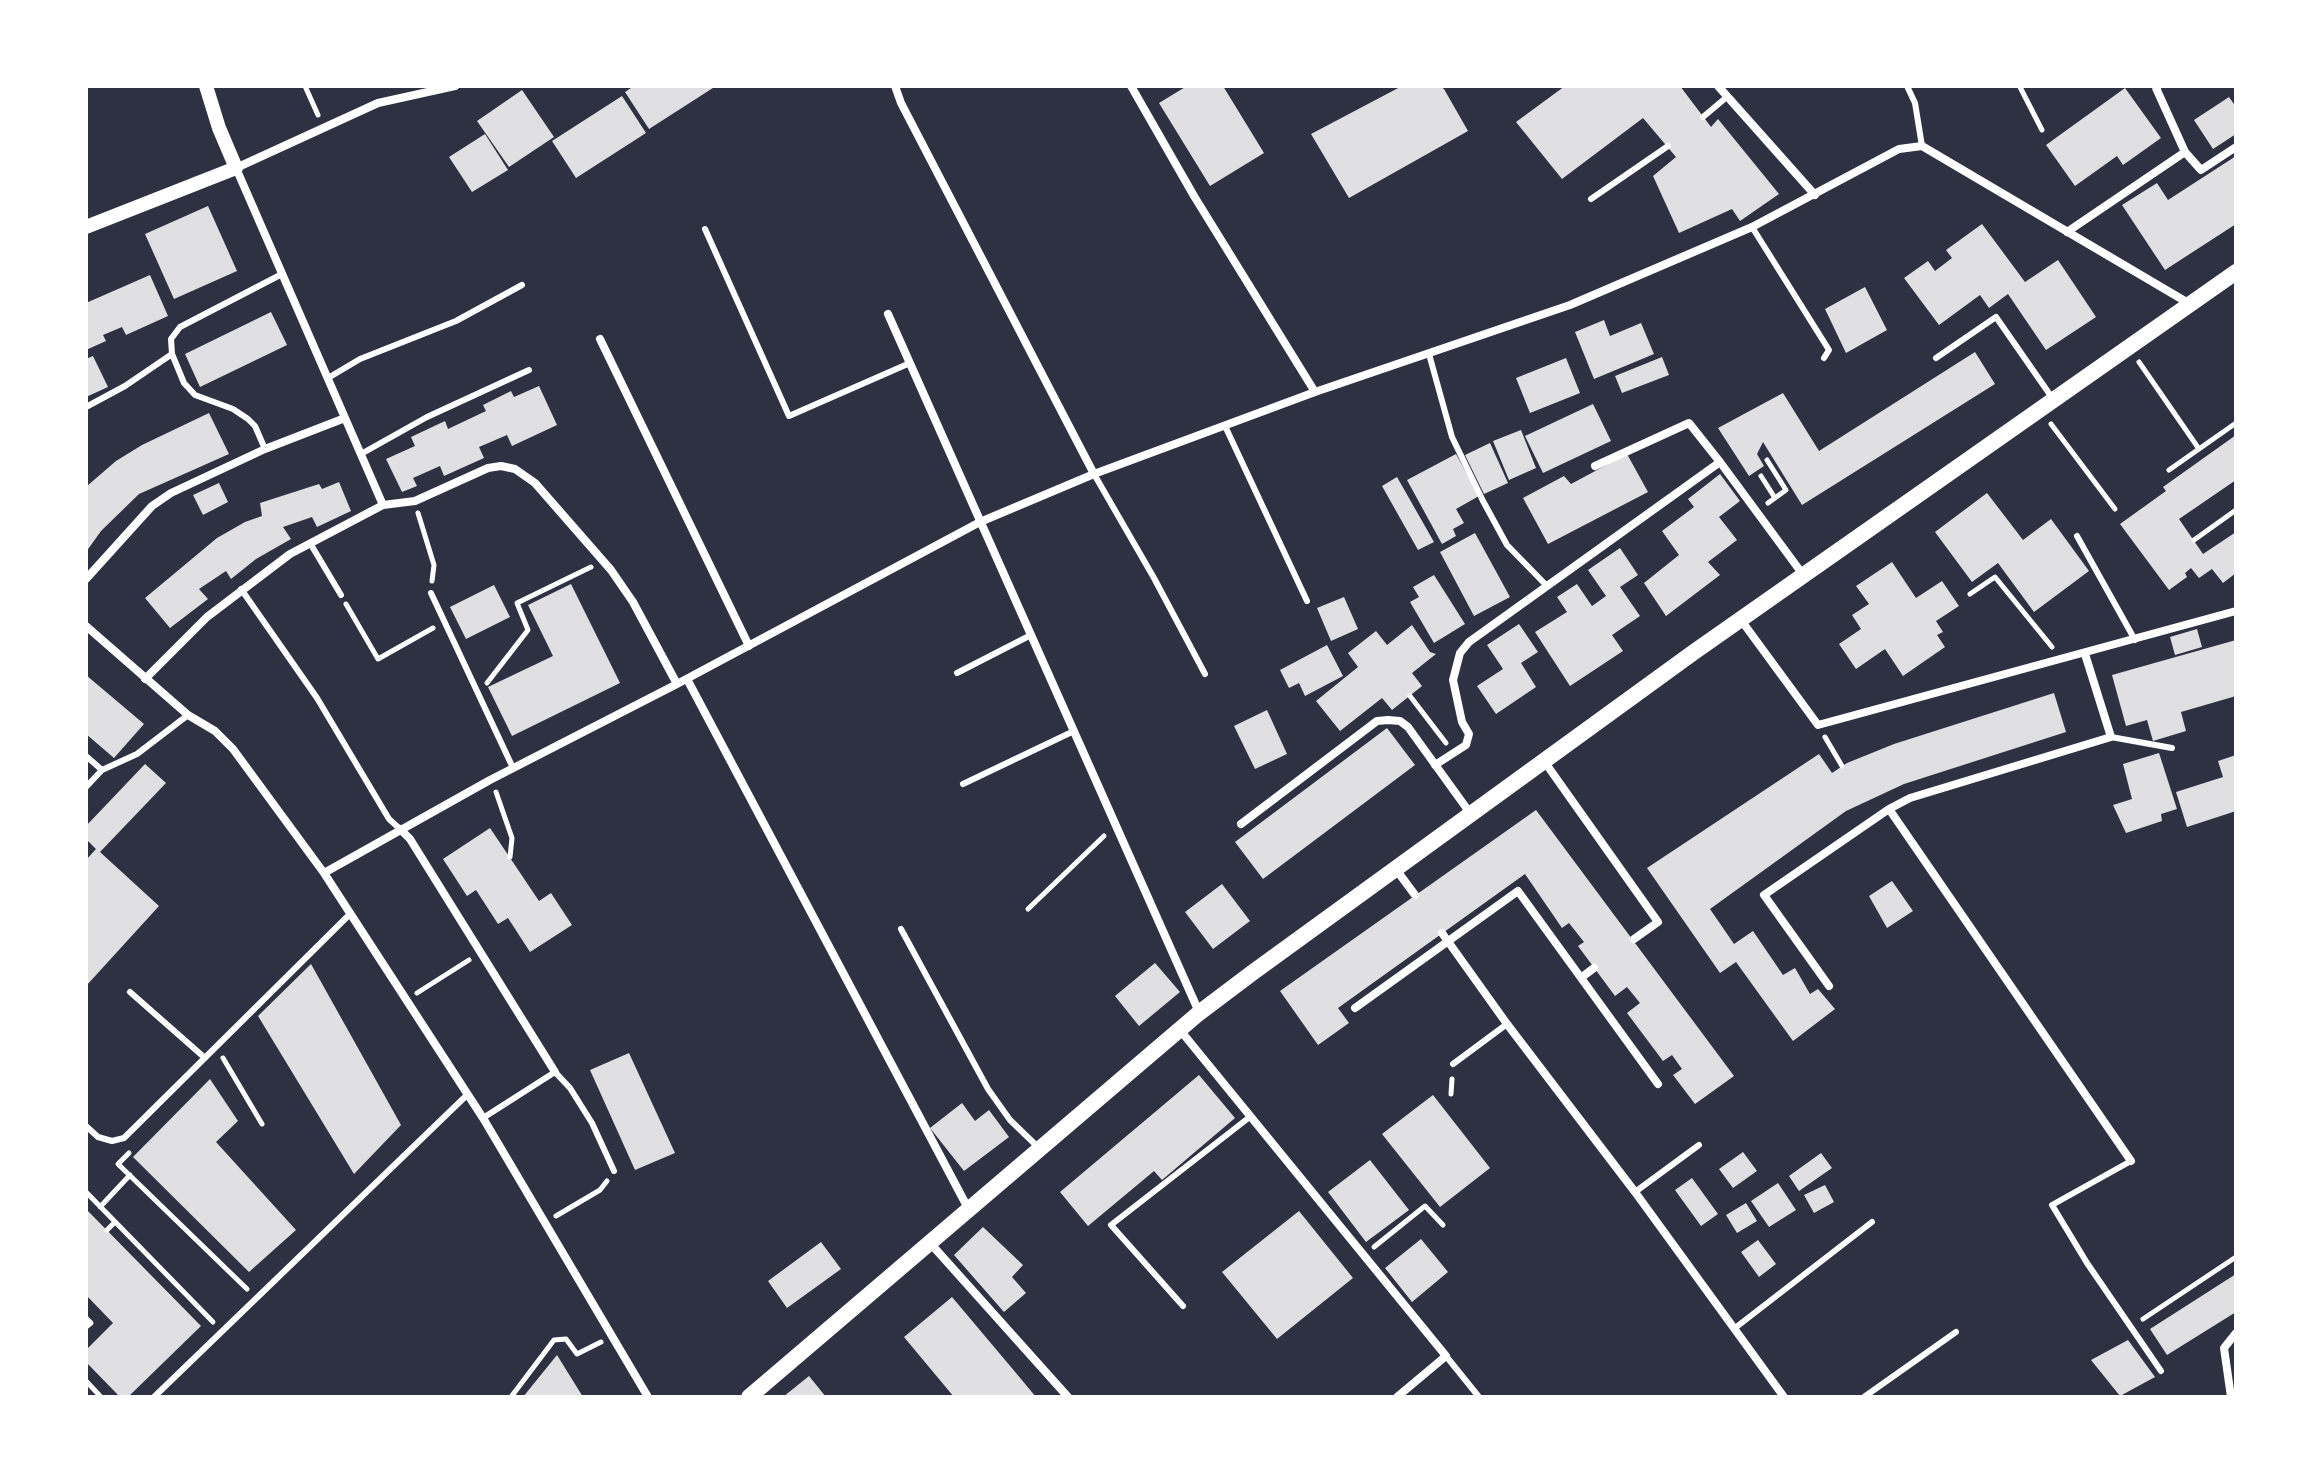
<!DOCTYPE html>
<style>
body{margin:0}
#map{position:relative;width:2322px;height:1483px;overflow:hidden;background:#2d3142;font-family:"Times New Roman",serif}
canvas{display:block}
.frame{position:absolute;inset:0;border:88px solid #fff;pointer-events:none}
</style>
<div id="map">
<canvas width="2322" height="1483"></canvas>
<div class="frame"></div>
</div>
<script>
const ctx = document.querySelector('canvas').getContext('2d');
ctx.lineJoin = 'round';
function paint(path, color) { ctx.fillStyle = color; ctx.fill(path, 'evenodd'); }
const poly = rows => new Path2D(rows.map(r => 'M' + r).join(''));
function stroke(path, color, width, dash) { ctx.strokeStyle = color; ctx.lineWidth = width; ctx.lineCap = dash ? 'butt' : 'round'; ctx.setLineDash(dash || []); ctx.stroke(path); }
paint(poly([
 [634,86,716,86,649,129,625,92],
 [1187,86,1223,86,1264,153,1210,186,1159,103],
 [1402,86,1439,86,1444,89,1468,131,1349,198,1311,134],
 [1565,86,1680,86,1711,127,1718,119,1779,194,1740,221,1732,209,1679,233,1653,176,1676,157,1643,118,1562,179,1516,122],
 [2125,88,2161,138,2123,165,2117,156,2075,186,2046,145],
 [522,90,554,137,509,167,477,121],
 [622,96,646,133,576,178,552,141],
 [2229,97,2236,107,2236,134,2213,149,2194,120],
 [485,134,508,170,472,192,449,157],
 [2236,156,2236,224,2165,270,2122,205,2157,183,2168,200],
 [208,206,237,271,174,299,145,234],
 [1982,224,2025,282,2058,260,2096,317,2046,350,2008,294,1989,308,1980,295,1939,325,1904,278,1928,261,1935,271,1952,258,1946,250],
 [150,275,168,316,126,335,122,327,103,335,106,341,86,350,86,303],
 [1865,287,1887,330,1846,353,1825,309],
 [271,312,287,345,200,387,185,354],
 [1604,320,1610,336,1641,323,1654,354,1594,379,1575,332],
 [1975,352,1995,384,1802,505,1763,442,1757,454,1764,466,1749,476,1718,428,1783,393,1819,451],
 [93,356,108,387,86,397,86,359],
 [1662,357,1669,375,1622,393,1615,376],
 [1566,358,1580,393,1530,413,1516,378],
 [539,386,557,425,512,446,507,435,479,447,484,458,444,476,440,466,413,478,417,486,402,492,386,459,415,446,411,437,445,421,448,429,486,411,483,405,511,391,514,397],
 [1593,404,1611,441,1543,473,1525,436],
 [209,413,229,454,139,494,101,531,86,552,87,486,116,461,142,445],
 [1521,430,1536,468,1509,480,1493,441],
 [2236,435,2236,480,2179,519,2203,554,2236,532,2236,573,2223,583,2212,569,2199,578,2191,568,2185,573,2187,577,2169,590,2120,524,2166,491,2163,487],
 [1490,443,1508,483,1484,494,1465,455],
 [1456,454,1479,496,1456,509,1464,523,1453,529,1456,536,1442,544,1407,480],
 [1627,454,1648,492,1548,544,1523,498,1564,476,1571,484],
 [1720,474,1740,501,1719,517,1737,540,1708,562,1720,575,1666,616,1644,583,1679,555,1662,531,1694,507,1688,499],
 [1397,477,1434,542,1418,550,1382,486],
 [339,482,351,511,317,527,312,517,283,527,291,539,256,559,231,579,226,571,199,589,208,599,170,628,145,598,217,538,245,522,262,516,260,503,319,484,322,489],
 [219,483,228,502,203,515,193,495],
 [1987,493,2023,540,2051,519,2089,571,2034,612,1998,563,1972,582,1935,532],
 [1475,533,1510,597,1474,616,1440,552],
 [1620,548,1638,575,1620,587,1640,616,1612,635,1623,651,1570,686,1535,632,1567,612,1557,597,1577,584,1592,606,1606,596,1588,570],
 [1892,562,1916,598,1942,581,1959,606,1936,621,1943,632,1937,635,1945,647,1903,676,1885,649,1856,669,1839,644,1861,629,1852,615,1869,604,1856,586],
 [1434,575,1465,624,1434,643,1410,602,1419,597,1413,587],
 [571,584,620,683,512,736,488,687,553,656,528,605],
 [494,585,510,617,466,639,450,607],
 [1344,597,1358,629,1331,641,1317,608],
 [1519,624,1538,652,1521,663,1536,687,1496,714,1477,686,1503,669,1487,645],
 [1412,625,1430,652,1436,654,1412,673,1422,686,1392,710,1382,698,1340,731,1316,701,1358,667,1348,653,1376,631,1387,645],
 [2197,629,2202,647,2175,655,2170,637],
 [2236,640,2236,696,2181,712,2186,731,2153,741,2147,720,2126,726,2112,675],
 [1327,645,1343,676,1305,696,1299,683,1289,688,1280,670],
 [86,675,144,724,114,758,86,734],
 [2054,693,2066,732,1904,784,1846,811,1710,909,1734,944,1753,931,1783,975,1795,968,1810,994,1818,989,1835,1009,1793,1041,1736,962,1720,973,1647,868,1819,754,1832,773,1847,763,1894,744],
 [1267,710,1287,754,1255,769,1234,726],
 [1387,728,1415,765,1263,879,1235,842],
 [2159,753,2177,809,2161,814,2162,821,2126,833,2113,805,2132,799,2123,764],
 [2236,755,2236,811,2187,827,2176,792,2223,777,2218,761],
 [145,764,166,783,100,852,159,906,86,986,86,860,96,849,86,839,86,826],
 [1536,810,1734,1076,1695,1104,1673,1075,1682,1069,1672,1055,1663,1061,1627,1013,1640,1003,1627,987,1615,996,1578,946,1584,942,1569,923,1562,928,1525,874,1338,1008,1349,1023,1318,1045,1280,991],
 [490,828,539,901,551,893,572,925,530,952,508,918,498,924,476,890,467,896,443,859],
 [1892,881,1913,911,1887,928,1869,896],
 [1222,884,1250,921,1213,949,1185,912],
 [1155,963,1180,992,1139,1026,1115,996],
 [311,964,401,1125,354,1174,258,1016],
 [629,1053,675,1153,635,1170,590,1070],
 [1199,1075,1235,1118,1162,1180,1154,1171,1088,1226,1060,1192],
 [210,1079,238,1121,216,1142,296,1230,249,1272,133,1157],
 [1433,1095,1490,1168,1440,1207,1382,1134],
 [962,1103,975,1121,989,1110,1009,1137,964,1171,930,1128],
 [1743,1152,1757,1171,1733,1188,1719,1169],
 [1821,1153,1832,1168,1799,1191,1789,1176],
 [1370,1160,1409,1210,1366,1242,1328,1192],
 [1692,1178,1718,1214,1701,1226,1675,1190],
 [1778,1183,1796,1210,1769,1227,1751,1201],
 [1825,1185,1834,1202,1814,1213,1804,1195],
 [1746,1203,1757,1221,1737,1233,1726,1215],
 [86,1209,201,1326,128,1397,120,1397,86,1362,86,1350,113,1323,86,1295],
 [1299,1211,1353,1278,1277,1339,1222,1272],
 [983,1227,1023,1265,1012,1277,1026,1293,1004,1312,954,1255],
 [1421,1239,1448,1272,1412,1302,1385,1268],
 [1758,1240,1776,1264,1759,1277,1741,1252],
 [821,1242,841,1269,787,1308,768,1281],
 [2236,1274,2236,1312,2167,1355,2150,1329],
 [952,1297,1016,1373,1036,1397,954,1397,904,1337],
 [2128,1340,2155,1377,2120,1396,2091,1360],
 [557,1355,583,1397,523,1397],
 [809,1376,826,1397,783,1397]
]), '#e0e0e3');
stroke(poly([
 [305,86,318,115],
 [2020,87,2042,130],
 [2139,362,2199,449],
 [2051,424,2115,509],
 [1767,460,1786,490,1768,503],
 [2169,470,2236,423],
 [1761,476,1775,498],
 [418,513,434,565,432,581],
 [2194,540,2236,510],
 [1970,594,1995,577,2052,647],
 [346,604,378,659,433,628],
 [487,683,528,630,517,603,591,567],
 [1410,696,1446,743],
 [1825,737,1842,766],
 [496,792,512,838,510,857],
 [1028,909,1104,836],
 [417,993,469,960],
 [223,1058,262,1124],
 [1451,1094,1452,1079],
 [129,1153,118,1164,247,1289],
 [86,1192,213,1322],
 [100,1207,130,1175],
 [556,1216,600,1190,607,1181],
 [107,1230,115,1222],
 [1374,1247,1425,1206,1443,1225],
 [86,1318,91,1323,86,1327],
 [2143,1319,2236,1257],
 [86,1381,101,1397],
 [511,1397,554,1340,566,1339,577,1354,601,1342]
]), '#fff', 5);
stroke(poly([
 [1907,86,1915,103,1922,146],
 [1703,117,1728,96],
 [1591,199,1668,146],
 [1752,227,1829,350,1824,358],
 [705,229,789,416,910,363],
 [1429,354,1452,437,1483,501,1507,545,1547,586],
 [1936,358,1996,317,2053,399],
 [328,378,360,359,456,321,522,285],
 [86,407,125,386,172,354],
 [1225,426,1307,601],
 [265,449,255,426,248,419,233,409,195,395,184,383,172,354,171,339,180,327,282,274],
 [361,454,427,417,529,370],
 [1094,474,1154,578,1205,674],
 [2077,536,2135,640],
 [310,543,341,595],
 [241,589,317,698,389,819,400,829],
 [431,593,513,768],
 [957,673,1031,635],
 [2111,737,2172,748],
 [86,756,102,770],
 [963,784,1074,731],
 [86,787,102,770,137,754,188,715],
 [901,929,988,1089,1010,1120,1039,1148],
 [130,992,205,1058],
 [1453,1064,1507,1024],
 [483,1118,555,1072,570,1088,592,1123,614,1171],
 [86,1126,98,1137,112,1141,124,1138,350,914],
 [2131,1161,2052,1205,2087,1263,2161,1371],
 [1635,1192,1699,1145],
 [1183,1306,1111,1225,1251,1116],
 [1735,1328,1872,1222],
 [1446,1356,1479,1397],
 [154,1397,468,1094],
 [1864,1397,1956,1332]
]), '#fff', 6);
stroke(poly([
 [895,86,901,103,1094,474],
 [1131,86,1194,196,1315,392],
 [1718,86,1815,195],
 [2158,86,2156,88,2185,152],
 [2067,232,2185,152,2201,170,2236,147],
 [888,314,1199,1012],
 [600,339,749,646],
 [1595,466,1689,423,1720,462],
 [383,505,236,168,378,103,455,86],
 [86,579,152,506,171,493,265,449,345,418],
 [1741,620,1818,725,2236,611],
 [86,626,188,715,215,731,233,749,324,873,483,1118,648,1397],
 [145,679,207,617,290,554,383,505,415,501,488,468,501,466,515,469,535,483,611,570,633,602,677,684],
 [687,679,969,1210],
 [1544,761,1658,922,1634,939],
 [1435,765,1466,745,1469,734,1462,722,1453,680,1460,653,1469,642,1720,462,1804,576],
 [1889,809,2131,1161],
 [1241,824,1377,721,1388,720,1400,721,1408,727,1470,813],
 [400,829,410,839,555,1072],
 [1395,868,1415,895],
 [324,873,490,780,677,684,980,522,1094,474,1315,392,1570,305,1752,227,1899,149,1922,146,2190,304],
 [1442,933,1507,1024,1635,1192,1784,1397],
 [1582,977,1594,968],
 [1829,986,1764,895,1889,809,1910,798,2111,737,2085,654],
 [1355,1008,1518,891,1658,1084],
 [1180,1030,1446,1356,1397,1397],
 [931,1244,1068,1397],
 [2231,1397,2224,1348,2236,1333]
]), '#fff', 8);
stroke(poly([
 [86,227,236,168,219,128,206,86]
]), '#fff', 14);
stroke(poly([
 [749,1397,1199,1013,1252,973,1694,652,2236,272]
]), '#fff', 16);
</script>
